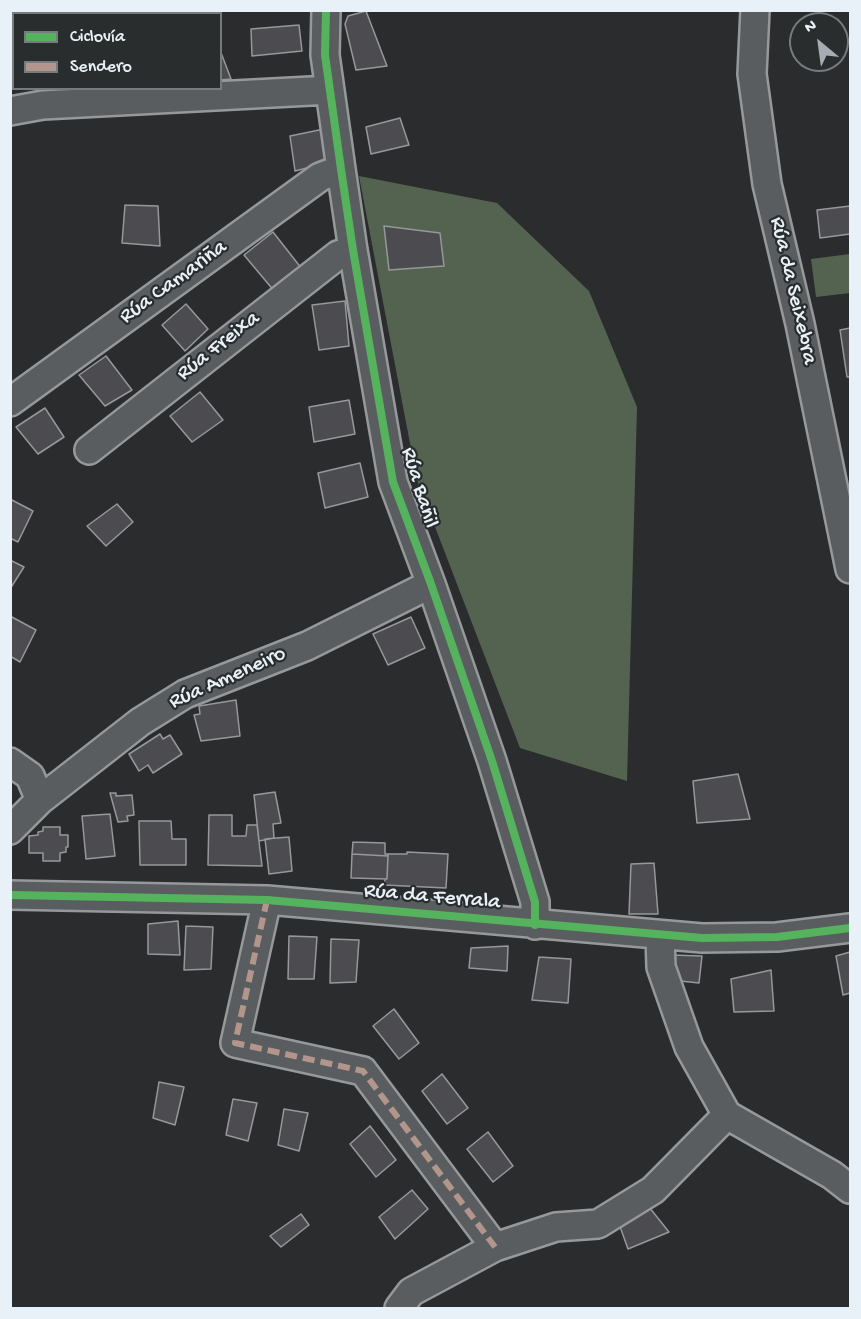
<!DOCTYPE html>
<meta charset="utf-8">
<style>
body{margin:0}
#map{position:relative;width:861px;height:1319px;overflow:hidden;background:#2b2c2d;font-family:"Gochi Hand",sans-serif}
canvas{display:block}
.frame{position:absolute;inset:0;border:12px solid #e8f1f8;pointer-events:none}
.legend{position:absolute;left:12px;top:12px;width:210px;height:78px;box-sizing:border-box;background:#2a2d2e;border:2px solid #767b7f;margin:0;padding:8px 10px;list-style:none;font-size:18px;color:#e8f1f8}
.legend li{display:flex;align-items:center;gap:12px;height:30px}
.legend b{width:30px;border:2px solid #767b7f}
.north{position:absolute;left:789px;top:12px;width:60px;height:60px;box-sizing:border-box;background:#2a2d2e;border:2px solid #767b7f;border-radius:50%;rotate:331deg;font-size:16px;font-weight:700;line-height:24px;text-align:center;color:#e8f1f8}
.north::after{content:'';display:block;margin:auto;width:21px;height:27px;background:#a6acb1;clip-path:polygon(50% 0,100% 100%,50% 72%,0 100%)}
</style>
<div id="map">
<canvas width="861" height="1319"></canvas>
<div class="frame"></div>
<ul class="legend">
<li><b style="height:8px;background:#56b35d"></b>Ciclovía</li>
<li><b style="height:8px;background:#b2968c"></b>Sendero</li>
</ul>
<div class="north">N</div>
</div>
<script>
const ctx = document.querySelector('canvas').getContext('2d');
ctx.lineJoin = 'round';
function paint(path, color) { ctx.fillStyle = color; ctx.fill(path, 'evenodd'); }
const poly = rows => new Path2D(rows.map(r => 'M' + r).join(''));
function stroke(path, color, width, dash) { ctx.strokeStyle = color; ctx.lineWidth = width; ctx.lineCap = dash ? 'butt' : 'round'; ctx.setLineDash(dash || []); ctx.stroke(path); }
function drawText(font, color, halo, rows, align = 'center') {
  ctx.font = font + ' "Gochi Hand",sans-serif'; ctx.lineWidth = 4.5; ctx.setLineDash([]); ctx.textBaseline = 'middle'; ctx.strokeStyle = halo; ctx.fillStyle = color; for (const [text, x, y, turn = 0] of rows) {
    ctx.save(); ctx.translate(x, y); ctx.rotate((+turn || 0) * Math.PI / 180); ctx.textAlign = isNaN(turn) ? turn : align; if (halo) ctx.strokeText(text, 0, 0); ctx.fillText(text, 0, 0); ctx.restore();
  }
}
paint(poly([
 [359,176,497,203,589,291,637,407,627,781,520,748,417,480],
 [850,254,850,293,816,297,811,259]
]), '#546350');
const building = poly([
 [190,10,207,10,208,14,190,14,190,10],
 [366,11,387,66,356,70,345,24,348,16,366,11],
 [299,25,302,51,252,56,251,29,299,25],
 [220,50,231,79,220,80,220,50],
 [400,118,409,145,371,154,366,127,400,118],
 [324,129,331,162,295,171,290,136,324,129],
 [125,205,158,206,160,246,122,243,125,205],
 [850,206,850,234,820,238,817,210,850,206],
 [384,226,440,233,444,266,389,270,384,226],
 [273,232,302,269,275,292,244,255,273,232],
 [345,301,349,346,319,350,312,305,345,301],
 [186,304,208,329,185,351,162,325,186,304],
 [850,328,850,377,847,377,840,330,850,328],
 [106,356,132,390,105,406,79,375,106,356],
 [200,392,223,420,192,442,170,416,200,392],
 [349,400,355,434,314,442,309,407,349,400],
 [45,408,64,437,38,454,16,427,45,408],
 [360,463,368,497,325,508,318,473,360,463],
 [10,499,33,511,18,542,10,538,10,499],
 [117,504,133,522,106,546,87,526,117,504],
 [10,560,24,567,10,589,10,560],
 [10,616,36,630,20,662,10,656,10,616],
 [411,617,425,648,388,665,373,634,411,617],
 [236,700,240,736,201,741,194,715,200,714,199,706,236,700],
 [160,734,163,739,170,735,182,754,153,773,148,765,139,771,129,754,160,734],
 [738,774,750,819,697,823,693,781,738,774],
 [275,792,281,823,273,824,274,838,259,841,254,795,275,792],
 [110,793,116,793,116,796,132,795,134,815,127,816,128,821,118,822,110,793],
 [110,814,115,856,86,859,82,816,110,814],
 [209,815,232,815,232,836,246,836,247,825,257,825,262,866,208,865,209,815],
 [139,821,171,821,172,839,186,839,186,865,140,865,139,821],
 [43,827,60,827,60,835,68,835,68,847,66,847,66,852,60,853,60,861,43,861,43,853,29,853,29,836,38,835,38,832,43,831,43,827],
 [289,837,292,871,269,874,265,839,289,837],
 [353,842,385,843,385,854,388,854,388,856,352,854,353,842],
 [407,852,448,854,446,888,384,885,385,879,387,879,388,854,407,854,407,852],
 [352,854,388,856,387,879,351,878,352,854],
 [654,863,658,914,629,914,631,864,654,863],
 [178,921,180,955,148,954,148,924,178,921],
 [186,926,213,927,211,969,184,970,186,926],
 [289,936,317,937,314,979,288,979,289,936],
 [331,939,359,940,356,982,330,983,331,939],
 [508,946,507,971,469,968,471,948,508,946],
 [850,952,850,993,843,995,836,956,850,952],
 [672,955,702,956,699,983,671,980,672,955],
 [539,957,571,959,568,1003,532,1000,539,957],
 [771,970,774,1011,734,1012,731,979,771,970],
 [394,1009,419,1043,399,1059,373,1026,394,1009],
 [442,1074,468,1108,447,1124,422,1091,442,1074],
 [159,1082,184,1087,175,1125,153,1118,159,1082],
 [233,1099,257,1103,248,1141,226,1135,233,1099],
 [284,1109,308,1113,299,1151,278,1145,284,1109],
 [370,1126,396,1160,376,1177,350,1144,370,1126],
 [488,1132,513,1166,493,1182,467,1149,488,1132],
 [412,1190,428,1209,395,1239,379,1217,412,1190],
 [649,1207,669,1232,628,1249,618,1221,649,1207],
 [301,1214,309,1225,281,1247,270,1236,301,1214]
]);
paint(building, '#4c4c50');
stroke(building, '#96989a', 1.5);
const minor = poly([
 [326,10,325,55,341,169,353,250,393,482,431,584,492,761,535,902,535,925],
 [755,10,752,74,767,184,800,324,850,569],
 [10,111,43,105,330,90],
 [10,402,320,177,341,169],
 [89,450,338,255,353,250],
 [10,762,30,776,40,800,10,830],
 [40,800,140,722,185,694,307,646,431,584],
 [10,895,267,900,702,938,777,937,850,928],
 [267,900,235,1043,363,1071,495,1247],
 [660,936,661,967,689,1047,727,1115,832,1175,850,1189],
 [399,1308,411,1292,495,1247,556,1227,598,1224,653,1190,727,1115]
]);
stroke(minor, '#96989a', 32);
stroke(minor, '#5a5d60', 27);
stroke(poly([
 [267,900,235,1043,363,1071,495,1247]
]), '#b2968c', 6, [12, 6]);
stroke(poly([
 [326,10,325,55,341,169,353,250,393,482,431,584,492,761,535,902,535,925],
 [10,895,267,900,702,938,777,937,850,928]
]), '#56b35d', 8);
drawText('22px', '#e8f1f8', '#2a2d2e', [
 ["Rúa Camariña",174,283,-36],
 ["Rúa da Seixebra",792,291,77],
 ["Rúa Freixa",219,347,-38],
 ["Rúa Bañil",418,488,73],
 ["Rúa Ameneiro",228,679,-24],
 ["Rúa da Ferrala",432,898,5]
]);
</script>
